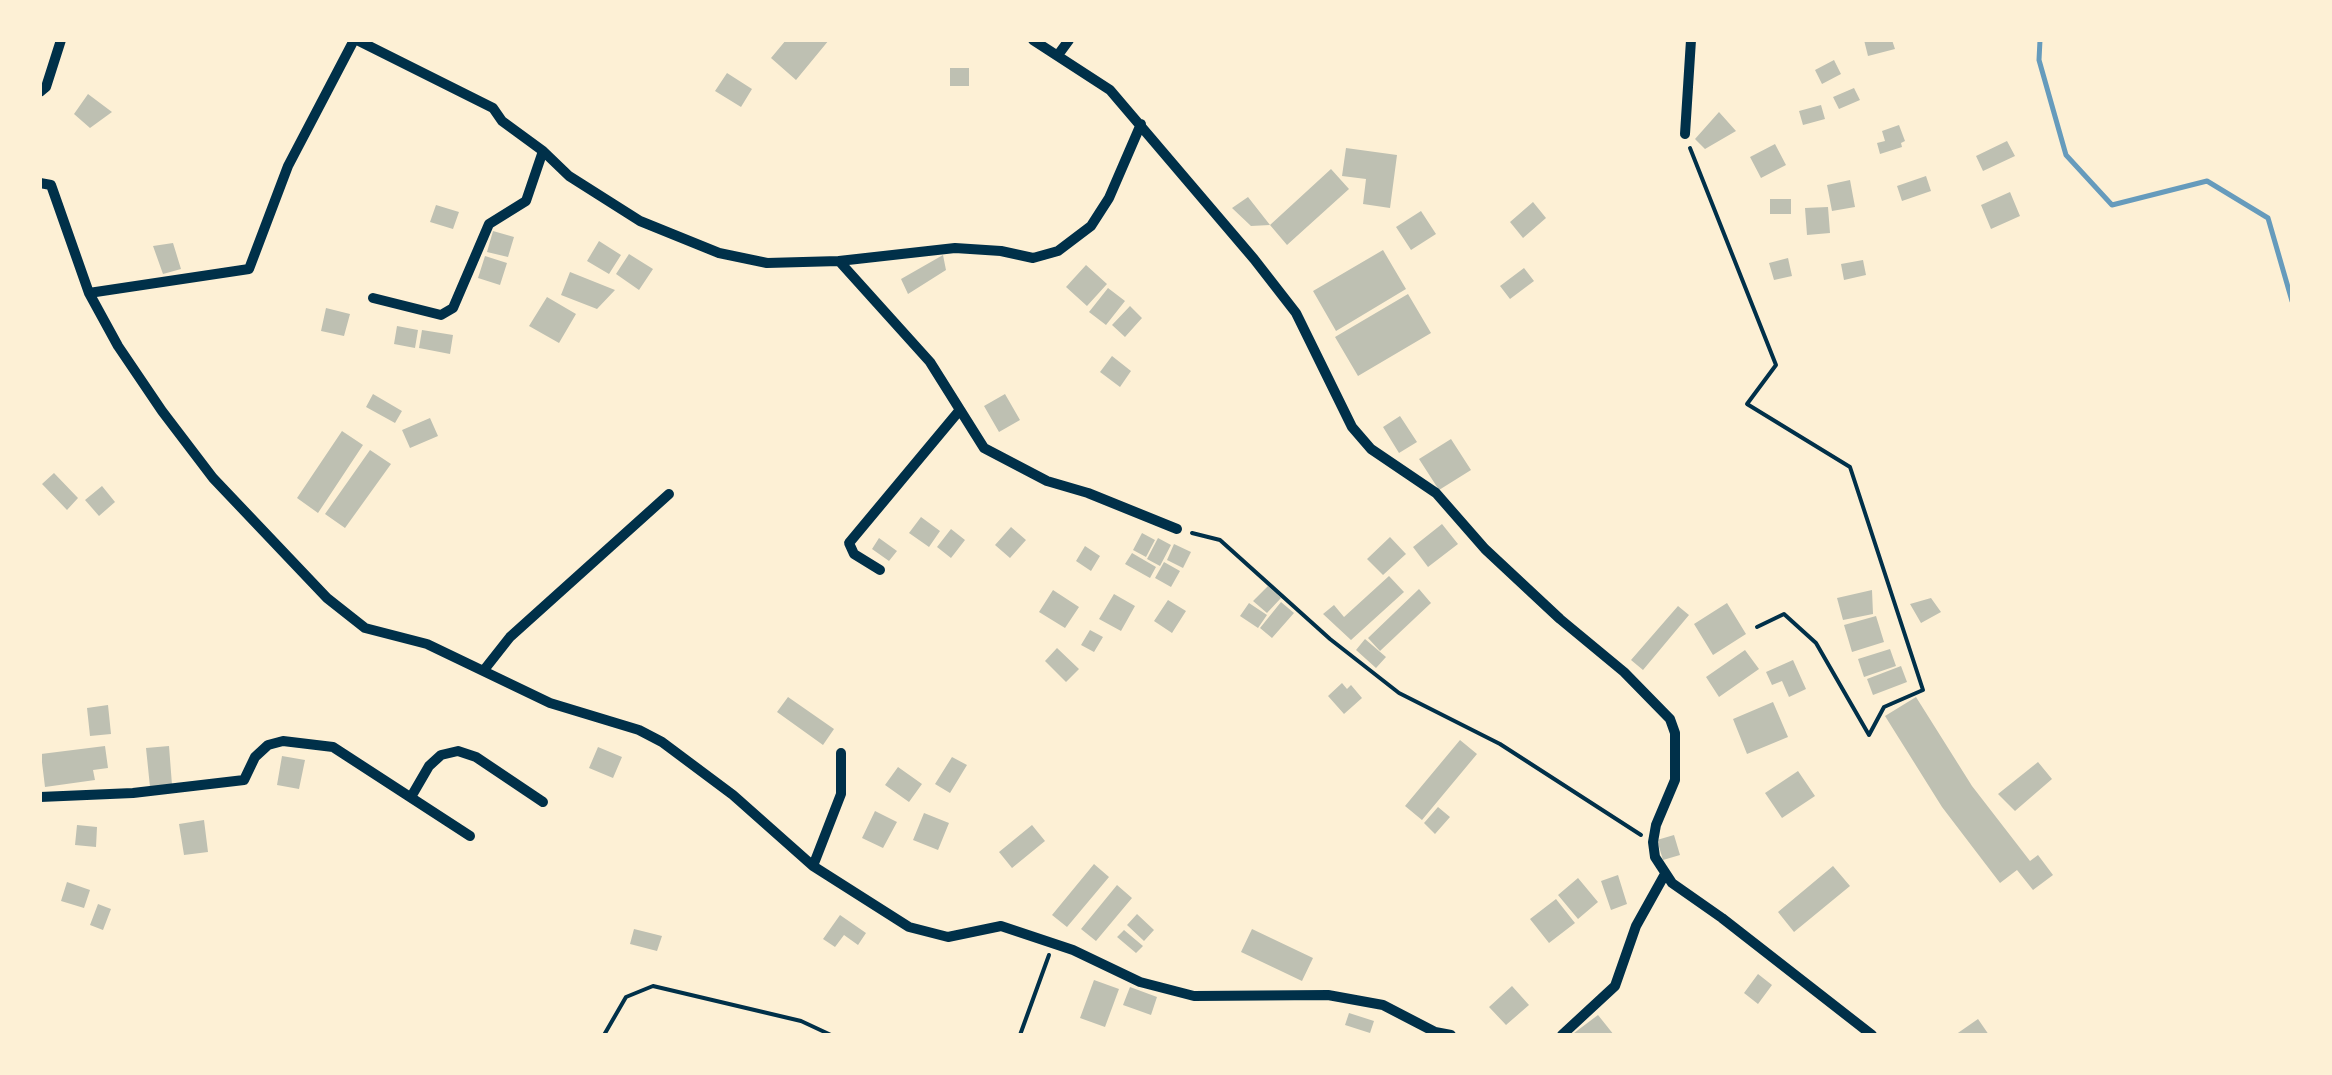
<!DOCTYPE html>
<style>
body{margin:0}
#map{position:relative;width:2332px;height:1075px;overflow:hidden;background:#fdf0d5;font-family:"Public Sans",sans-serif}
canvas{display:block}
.frame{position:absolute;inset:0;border:42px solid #fdf0d5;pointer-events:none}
</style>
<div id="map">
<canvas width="2332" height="1075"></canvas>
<div class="frame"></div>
</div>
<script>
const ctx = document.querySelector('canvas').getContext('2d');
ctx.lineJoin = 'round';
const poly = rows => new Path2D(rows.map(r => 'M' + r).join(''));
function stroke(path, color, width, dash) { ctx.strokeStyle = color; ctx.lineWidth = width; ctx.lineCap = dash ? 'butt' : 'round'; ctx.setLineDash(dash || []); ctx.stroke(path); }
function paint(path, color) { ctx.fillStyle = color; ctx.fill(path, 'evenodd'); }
stroke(poly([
 [2040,40,2039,60,2066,155,2112,205,2207,181,2268,218,2292,301]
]), '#669bbc', 5);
paint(poly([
 [786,40,829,40,796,80,771,58],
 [1864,40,1892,40,1895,49,1868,56],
 [1834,60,1841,74,1822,84,1815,70],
 [950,68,969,68,969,86,950,86],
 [727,73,752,89,741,107,715,91],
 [1854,88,1860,100,1839,109,1833,97],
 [88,94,112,112,90,128,74,114],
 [1821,105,1825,119,1803,125,1799,111],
 [1719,112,1736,131,1705,149,1695,139],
 [1899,125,1905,141,1901,143,1902,147,1880,154,1877,143,1885,141,1882,131],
 [2007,141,2015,156,1983,171,1976,156],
 [1775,144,1786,165,1761,178,1750,157],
 [1346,148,1397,155,1390,208,1363,204,1366,179,1342,176],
 [1331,169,1349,189,1287,245,1270,225],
 [1926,176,1931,191,1902,201,1897,186],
 [1850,180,1855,207,1832,211,1827,185],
 [2010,192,2020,216,1991,229,1981,205],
 [1248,197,1270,225,1251,226,1232,208],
 [1770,199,1791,199,1791,214,1770,214],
 [1533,202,1546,218,1523,238,1510,222],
 [436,205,459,212,453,229,430,222],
 [1828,207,1830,233,1807,235,1805,208],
 [1421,211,1436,234,1411,250,1396,227],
 [493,231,514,237,508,257,487,252],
 [599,241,621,255,609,274,587,261],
 [173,243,181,269,163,274,153,246],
 [1383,250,1406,289,1336,331,1313,291],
 [629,254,653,269,639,290,616,274],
 [943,255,946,270,908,294,901,279],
 [485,256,507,263,500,285,478,278],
 [1788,258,1792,276,1774,280,1769,263],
 [1863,260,1866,275,1844,280,1841,264],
 [1086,265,1107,284,1087,306,1066,287],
 [1524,268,1534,281,1510,299,1500,286],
 [570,272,615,290,597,309,561,295],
 [1108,288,1125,301,1106,325,1089,312],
 [1408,294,1431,333,1358,376,1335,337],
 [547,297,576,314,559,343,529,326],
 [1130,306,1142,318,1125,337,1112,325],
 [326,308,350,314,344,336,321,331],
 [397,326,418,330,415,348,394,344],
 [422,330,453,335,450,354,419,348],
 [1112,356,1131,371,1120,387,1100,372],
 [373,394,402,411,395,423,366,407],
 [1005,394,1020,420,999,432,984,406],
 [1400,416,1417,442,1399,453,1383,427],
 [430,418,438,436,410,448,402,430],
 [342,431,363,445,318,513,297,498],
 [1451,439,1471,470,1439,490,1419,459],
 [370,450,391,464,345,528,325,514],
 [54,473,78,498,67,510,42,484],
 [102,486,115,502,99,516,85,500],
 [921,517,940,531,929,547,909,533],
 [1442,524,1458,544,1428,567,1413,547],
 [1011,527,1026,540,1010,558,995,545],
 [951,529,965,540,951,558,937,547],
 [1142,533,1155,540,1146,557,1133,550],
 [1390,537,1406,554,1383,575,1367,559],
 [879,538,897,551,889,561,872,549],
 [1158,538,1171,545,1160,566,1147,559],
 [1174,544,1191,552,1183,568,1167,560],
 [1085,546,1100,556,1091,571,1076,561],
 [1132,553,1156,567,1150,578,1125,564],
 [1164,562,1180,571,1171,587,1155,578],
 [1389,576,1404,592,1351,640,1323,614,1334,605,1344,617],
 [1268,586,1281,598,1267,613,1253,601],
 [1419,589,1431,603,1380,651,1368,638],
 [1053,590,1079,607,1065,628,1039,612],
 [1872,590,1873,614,1843,620,1837,598],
 [1114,594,1135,606,1121,631,1099,619],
 [1931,598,1941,612,1921,623,1910,604],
 [1168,600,1186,611,1172,633,1154,621],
 [1281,602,1294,613,1272,638,1260,628],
 [1249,603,1267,615,1258,628,1240,616],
 [1727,603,1746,634,1713,655,1694,624],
 [1678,606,1689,615,1643,670,1631,660],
 [1876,616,1884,642,1852,652,1844,625],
 [1090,630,1103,637,1094,652,1081,645],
 [1365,639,1386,657,1376,668,1356,650],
 [1057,648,1079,669,1066,682,1045,661],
 [1890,649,1896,666,1864,677,1858,659],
 [1745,650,1759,669,1719,697,1706,677],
 [1793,660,1806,689,1789,697,1782,681,1772,685,1766,672],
 [1901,666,1907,682,1873,695,1867,679],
 [1342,683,1347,689,1351,685,1362,698,1344,714,1328,696],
 [788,697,834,729,823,745,777,712],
 [1916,697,1972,786,2030,861,2038,855,2053,875,2033,890,2017,870,2000,883,1942,807,1885,716],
 [1773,702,1788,737,1747,754,1733,719],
 [108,705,111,734,90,736,87,708],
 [1460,740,1477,754,1422,820,1405,806],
 [105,746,108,768,93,770,95,780,45,787,41,754],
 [169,746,172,785,150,787,146,748],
 [598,747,622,757,613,778,589,768],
 [282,756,305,760,299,789,277,785],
 [952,757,967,765,950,793,935,784],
 [2038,762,2052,779,2015,811,1998,794],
 [898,767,922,784,909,802,885,785],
 [1798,771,1815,796,1782,818,1765,793],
 [1438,807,1450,817,1435,834,1424,823],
 [875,811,897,822,883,848,862,838],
 [924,813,949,823,938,850,913,840],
 [204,820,208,852,184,855,179,824],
 [77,825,97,827,96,847,75,845],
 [1032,825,1045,841,1012,868,999,852],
 [1674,835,1680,855,1663,860,1657,840],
 [1094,864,1109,877,1067,927,1052,915],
 [1833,866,1850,886,1794,932,1778,912],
 [1618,875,1627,904,1611,910,1601,881],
 [1578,878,1598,902,1578,919,1558,895],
 [67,882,90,890,84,908,61,901],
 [1117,885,1132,898,1096,941,1081,929],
 [1556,899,1575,923,1549,943,1530,919],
 [98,904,111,909,103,930,90,925],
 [1137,914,1154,930,1144,941,1127,925],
 [840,915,866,933,858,945,844,935,835,947,823,939],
 [634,929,662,936,657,951,630,944],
 [1252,929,1313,958,1302,981,1241,952],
 [1124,930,1143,946,1136,953,1117,937],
 [1758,974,1772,985,1758,1004,1744,993],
 [1094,980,1119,989,1105,1027,1080,1018],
 [1512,986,1529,1005,1506,1025,1489,1007],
 [1130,987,1157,997,1151,1015,1123,1005],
 [1349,1013,1374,1021,1370,1033,1345,1025],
 [1598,1015,1614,1035,1575,1035,1574,1033],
 [1978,1019,1989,1035,1955,1035]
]), '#bec0b2');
stroke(poly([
 [1690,148,1776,365,1747,404,1850,467,1923,690,1884,707,1869,735,1816,643,1784,614,1757,627],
 [1192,533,1220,540,1330,639,1399,693,1500,744,1641,835],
 [604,1035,626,997,653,986,801,1021,831,1035],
 [1020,1035,1049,955]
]), '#003049', 4);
stroke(poly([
 [357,40,493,108,502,121,543,151,569,176,640,221,719,253,767,263,839,261,930,362,984,448,1047,481,1088,493,1177,529],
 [1033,40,1110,90,1254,259,1296,313,1352,427,1371,449,1436,493,1485,549,1560,619,1624,672,1670,719,1675,733,1675,780,1656,825,1653,842,1655,857,1672,883,1722,918,1872,1035],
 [1058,55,1069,40],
 [40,92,46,87,61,40],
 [1685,134,1691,40],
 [40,183,51,185,89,293,118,346,162,411,213,478,327,598,365,628,427,644,550,703,639,730,662,742,733,795,813,866,909,927,948,937,1001,926,1073,950,1140,982,1194,996,1328,995,1383,1005,1435,1032,1451,1035],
 [839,261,955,248,1001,251,1033,258,1058,251,1091,226,1109,198,1141,124],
 [89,293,249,269,288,166,354,40],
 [373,298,441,315,453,308,489,224,526,201,543,151],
 [880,570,854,554,849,543,959,411],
 [484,670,510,637,669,494],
 [40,797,133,793,244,780,255,757,268,745,283,741,333,747,470,836],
 [411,797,429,766,441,755,458,751,476,757,543,802],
 [813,866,841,794,841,753],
 [1562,1035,1615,986,1636,926,1665,874]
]), '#003049', 10);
</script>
